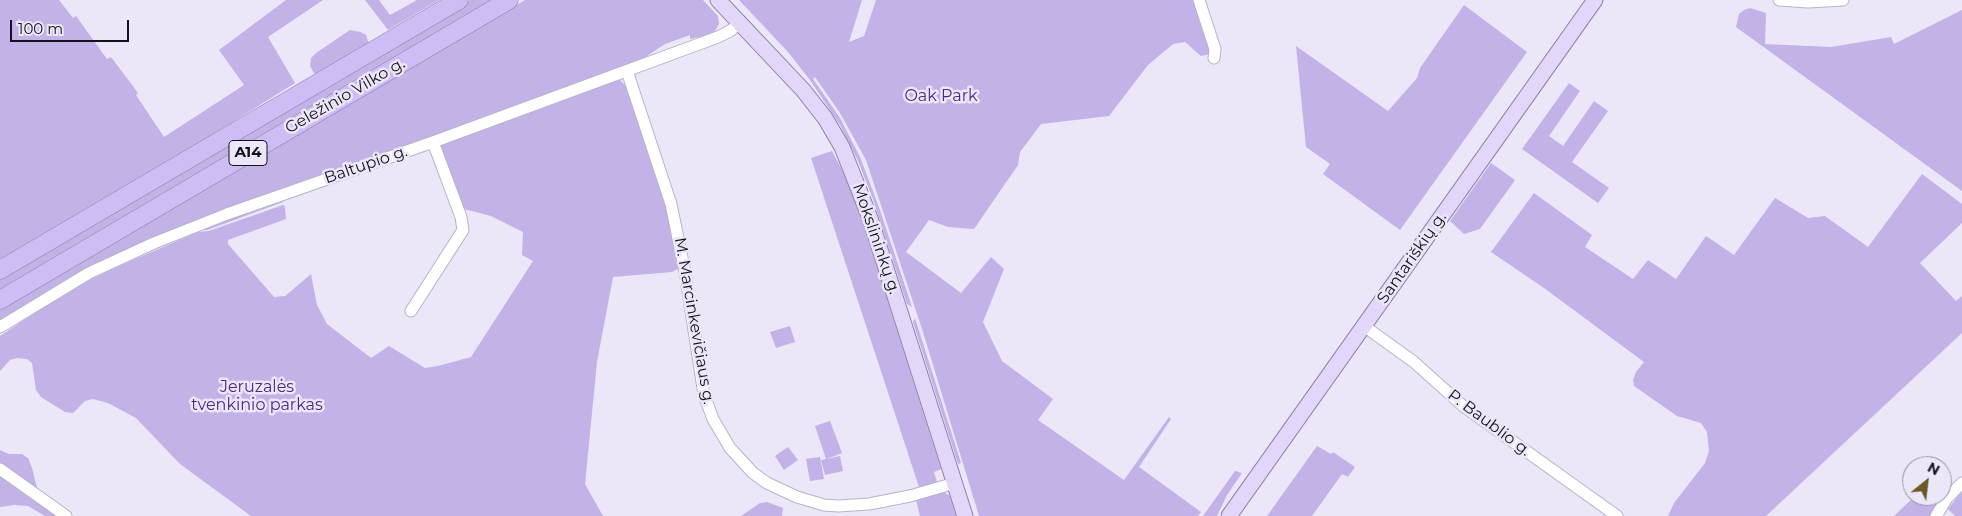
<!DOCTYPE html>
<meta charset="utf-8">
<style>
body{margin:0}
#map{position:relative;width:1962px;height:516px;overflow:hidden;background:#ebe6f8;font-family:Montserrat,sans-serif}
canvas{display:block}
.north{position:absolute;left:1902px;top:456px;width:50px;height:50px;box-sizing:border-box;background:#ebe6f8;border:1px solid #95929f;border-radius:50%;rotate:29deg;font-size:14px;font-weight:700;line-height:20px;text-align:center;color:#151319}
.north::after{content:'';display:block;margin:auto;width:18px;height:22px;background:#6b5827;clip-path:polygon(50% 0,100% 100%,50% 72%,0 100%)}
.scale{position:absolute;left:10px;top:20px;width:119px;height:22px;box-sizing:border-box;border:2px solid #151319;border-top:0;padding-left:6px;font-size:15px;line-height:18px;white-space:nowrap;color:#151319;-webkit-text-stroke:4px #ebe6f8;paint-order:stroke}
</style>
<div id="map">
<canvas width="1962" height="516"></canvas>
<div class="north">N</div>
<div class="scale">100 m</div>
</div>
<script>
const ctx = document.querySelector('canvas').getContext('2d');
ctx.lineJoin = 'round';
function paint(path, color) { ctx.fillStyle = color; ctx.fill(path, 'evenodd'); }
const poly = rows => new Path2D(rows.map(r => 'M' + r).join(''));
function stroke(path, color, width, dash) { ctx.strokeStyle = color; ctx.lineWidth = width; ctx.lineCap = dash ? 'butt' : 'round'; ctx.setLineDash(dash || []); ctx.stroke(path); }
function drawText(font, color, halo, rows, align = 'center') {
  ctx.font = font + ' Montserrat,sans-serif'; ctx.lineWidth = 5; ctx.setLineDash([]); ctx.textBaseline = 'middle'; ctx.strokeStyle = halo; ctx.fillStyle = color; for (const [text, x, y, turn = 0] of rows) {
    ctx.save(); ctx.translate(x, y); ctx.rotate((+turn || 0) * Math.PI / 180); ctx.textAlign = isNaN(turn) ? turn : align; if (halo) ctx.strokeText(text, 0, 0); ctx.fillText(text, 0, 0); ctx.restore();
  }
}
paint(poly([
 [0,0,59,0,73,18,76,16,107,59,111,57,138,93,136,95,164,137,244,85,219,50,286,0,323,0,268,37,295,83,145,177,0,262],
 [365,0,379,0,390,15,417,0,439,0,388,30],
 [470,0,496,0,0,293,0,277],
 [525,0,703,0,718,16,719,24,713,34,690,39,690,35,665,44,641,60,61,284,0,322,0,307],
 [739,0,862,0,849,42,864,36,876,0,1195,0,1211,54,1201,56,1185,42,1173,44,1148,65,1109,116,1041,124,1020,152,1018,165,974,229,948,227,929,220,906,252,961,293,991,257,1004,269,983,322,1002,361,1053,399,1038,420,1124,480,1169,417,1171,419,1139,467,1201,512,1198,516,979,516,922,329,866,160,840,113,815,77,813,79,840,118,860,157,880,210,912,307,907,304,873,199,858,161,840,125,810,80,788,52],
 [1464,5,1527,52,1400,230,1323,174,1330,164,1306,147,1296,46,1388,111,1417,78,1420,68],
 [1750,8,1766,13,1765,44,1831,47,1891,37,1894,44,1962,10,1962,191,1736,27,1739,14,1744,10],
 [350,30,361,32,366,35,369,44,319,75,314,73,310,66,311,58,316,53],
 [614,80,620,80,626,86,659,182,672,230,679,268,672,272,613,277,597,362,585,484,603,516,251,516,180,464,136,418,108,403,93,399,85,401,73,413,65,412,41,397,36,390,32,363,27,359,17,358,10,360,0,371,0,336,69,290,117,267,198,232,209,231,283,205,285,207,286,219,228,240,228,244,274,297,285,296,311,274,317,305,327,324,371,358,389,346,425,368,438,366,471,357,533,261,522,255,523,232,491,216,464,209,440,146,441,144],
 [1569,83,1580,91,1549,136,1563,146,1594,101,1608,111,1572,162,1609,188,1598,203,1522,149],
 [832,151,848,181,861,217,941,469,934,472,937,482,919,487,811,158],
 [1491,163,1515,180,1480,229,1464,234,1450,221],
 [1922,174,1962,204,1962,223,1920,263,1956,301,1962,296,1962,333,1766,516,1668,516,1674,503,1705,463,1709,451,1707,432,1701,423,1677,416,1634,386,1633,380,1636,372,1644,362,1544,288,1491,252,1534,193,1592,235,1585,247,1633,279,1648,260,1676,279,1706,236,1734,255,1775,198,1808,218,1825,216,1868,247],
 [281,201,283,202,207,230,198,230],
 [915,318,961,463,958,464,913,322],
 [790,326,795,342,776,348,770,332],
 [830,421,842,453,827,459,840,456,843,471,825,475,821,460,826,459,815,426],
 [1317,446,1331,454,1333,452,1355,467,1348,477,1342,474,1312,516,1267,516],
 [788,447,798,460,784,470,775,456],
 [0,450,9,454,22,454,28,458,32,468,38,492,60,516,45,516,28,506,14,505,0,507],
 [820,457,824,479,810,481,806,459],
 [1235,471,1242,473,1227,495,1217,516,1203,516],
 [1962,491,1962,516,1955,516,1948,509],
 [944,492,950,496,956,516,920,516,916,500],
 [1942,494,1943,494,1932,516,1894,516,1915,496,1942,496],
 [767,502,783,508,782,516,741,516,760,503]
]), '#c2b2e8');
const minor = poly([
 [1199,0,1215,49,1214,58],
 [1779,0,1808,2,1843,0],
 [627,71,671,204,685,272,704,395,713,419,730,448,753,473,767,483,797,497,824,505,838,506,869,504,910,496,955,483],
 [411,311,463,230,461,217,433,142],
 [1364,326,1414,362,1463,406,1617,516],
 [0,327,89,273,154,243,227,214,433,142,718,37,730,31,740,23],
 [0,469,66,516],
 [1936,516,1947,498,1962,483]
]);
const major = poly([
 [718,0,803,90,825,118,842,147,870,218,965,516],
 [1229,516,1595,0]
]);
const highway = poly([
 [0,270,459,0],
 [0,300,509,0]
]);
stroke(minor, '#b8b3c5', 13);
stroke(major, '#8d82a7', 17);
stroke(highway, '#8d82a7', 19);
stroke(minor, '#fff', 11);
stroke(major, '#e2d7f8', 15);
stroke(highway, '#cebdf4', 18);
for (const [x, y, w] of [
 [248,153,38]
]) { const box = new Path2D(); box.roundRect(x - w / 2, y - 12.5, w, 25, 4); ctx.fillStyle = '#ebe6f8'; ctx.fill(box); stroke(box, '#151319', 1); }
drawText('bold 15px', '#151319', null, [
 ["A14",248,153]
]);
drawText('16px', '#151319', '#ebe6f8', [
 ["Geležinio Vilko g.",345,96,-30],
 ["Baltupio g.",366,165,-19],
 ["Mokslininkų g.",876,239,71],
 ["Santariškių g.",1412,258,-55],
 ["M. Marcinkevičiaus g.",694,321,80],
 ["P. Baublio g.",1489,423,37]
]);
drawText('16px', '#4f2785', '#ebe6f8', [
 ["Oak Park",941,96],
 ["Jeruzalės",257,387],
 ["tvenkinio parkas",257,405]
]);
</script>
